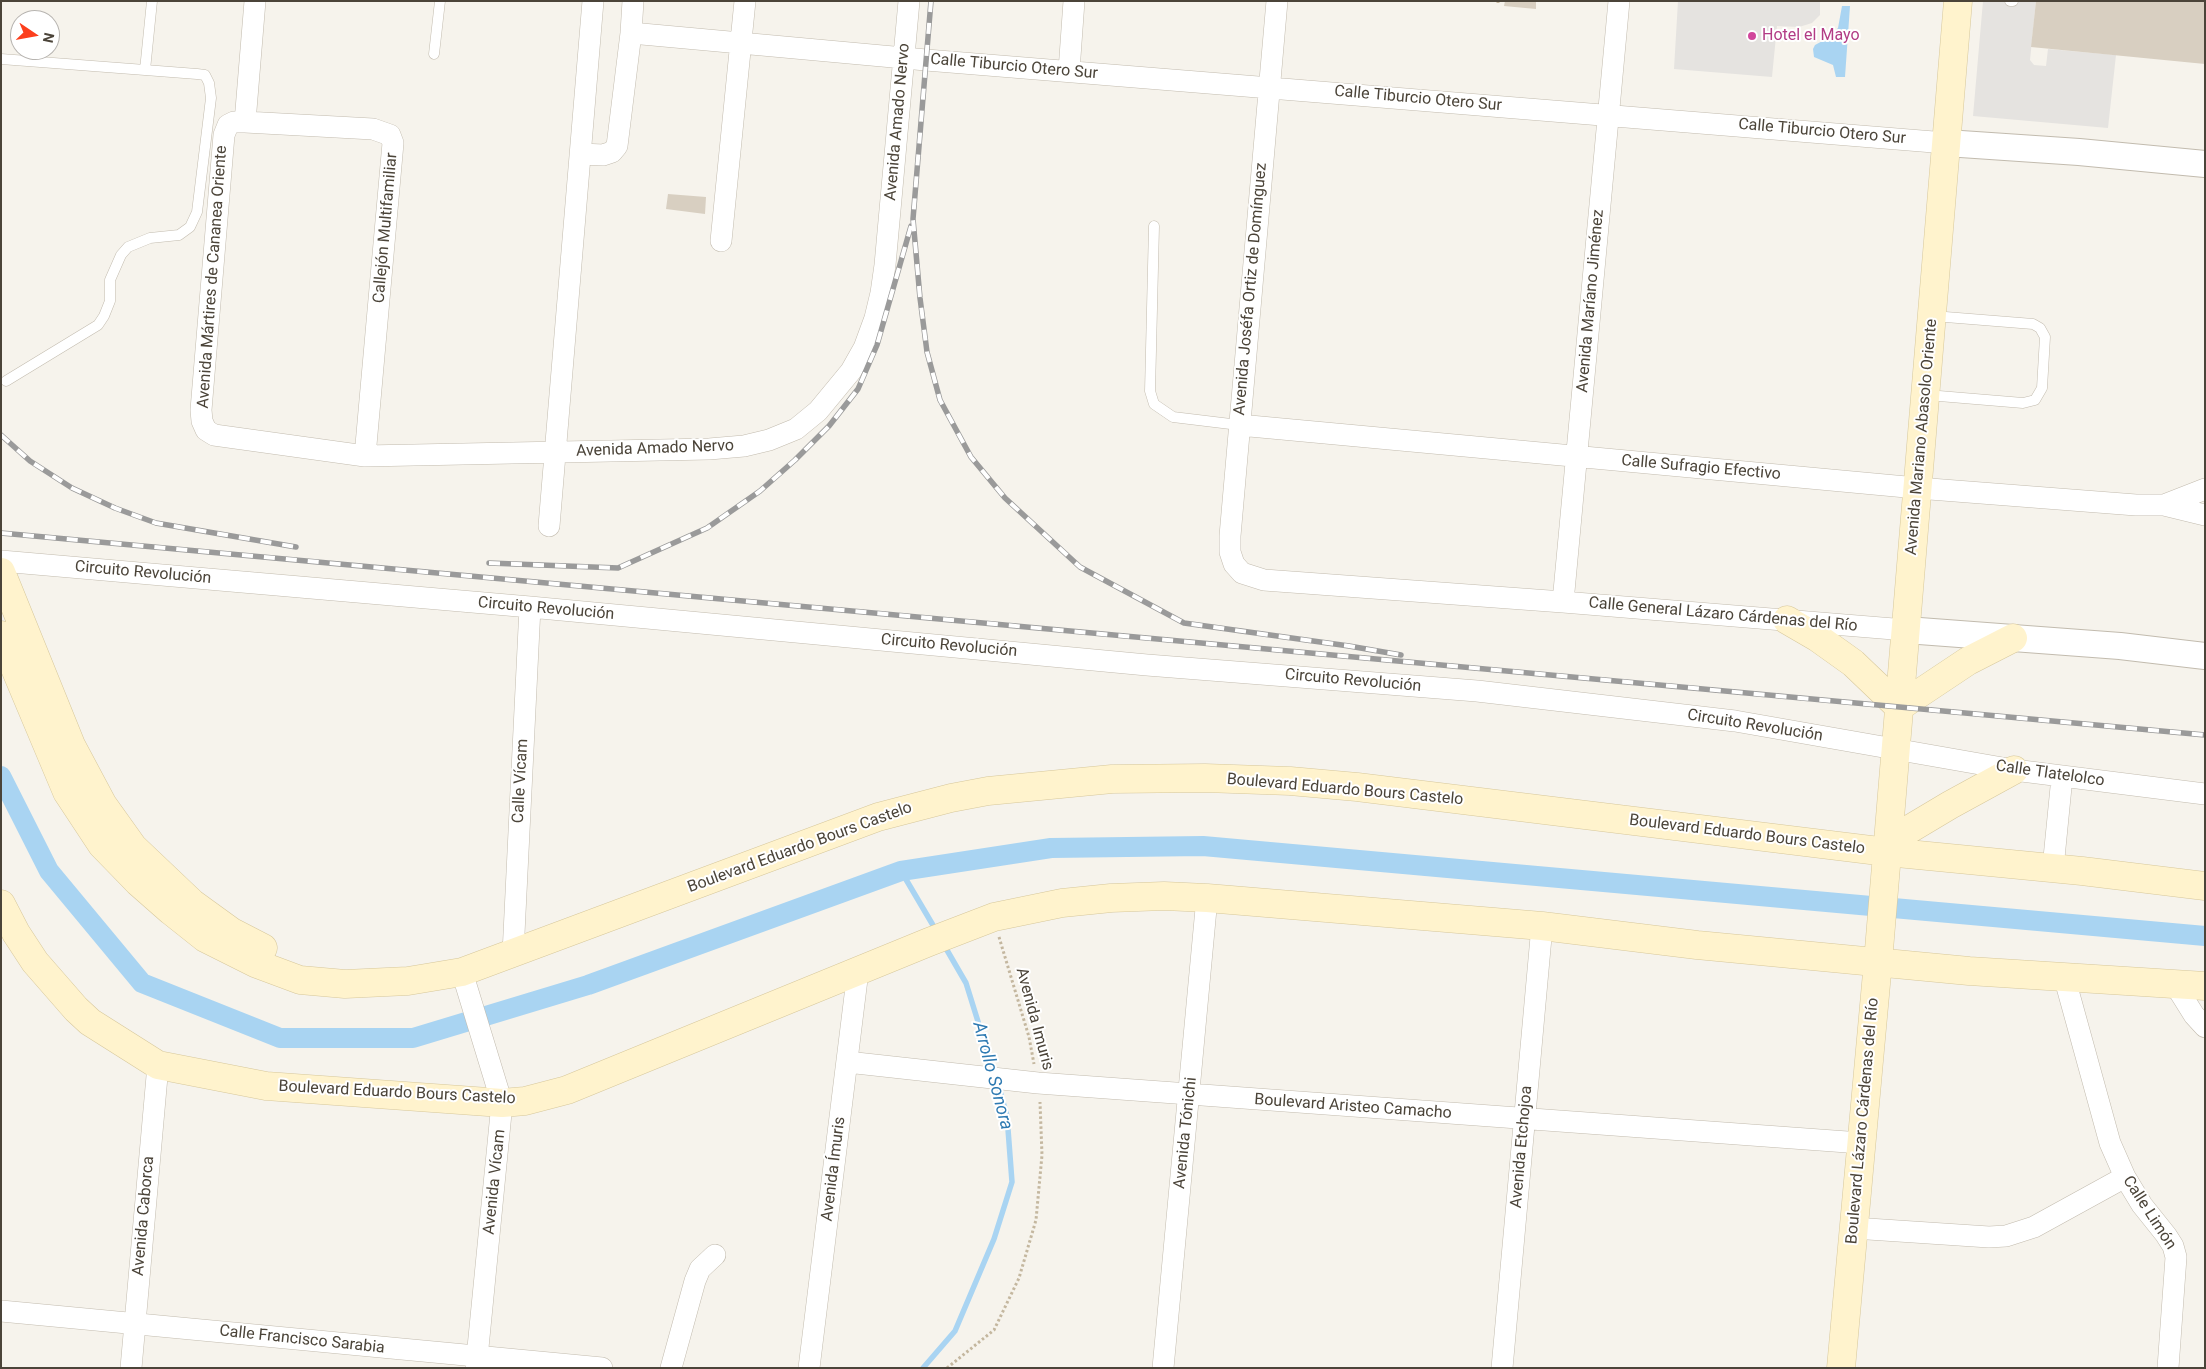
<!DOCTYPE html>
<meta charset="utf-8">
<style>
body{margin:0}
#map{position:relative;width:2206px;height:1369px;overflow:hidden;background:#f6f3ec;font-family:Roboto,sans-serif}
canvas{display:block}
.frame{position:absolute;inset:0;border:2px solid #4b4439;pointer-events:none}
.north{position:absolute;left:10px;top:10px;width:50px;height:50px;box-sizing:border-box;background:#fff;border:1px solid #b7b4b0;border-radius:50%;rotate:102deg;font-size:14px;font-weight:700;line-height:20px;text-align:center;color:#4b4439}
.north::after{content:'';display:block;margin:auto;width:18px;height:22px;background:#fc3f1d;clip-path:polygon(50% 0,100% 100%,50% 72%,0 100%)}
</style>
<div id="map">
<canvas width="2206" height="1369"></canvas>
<div class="frame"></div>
<div class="north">N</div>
</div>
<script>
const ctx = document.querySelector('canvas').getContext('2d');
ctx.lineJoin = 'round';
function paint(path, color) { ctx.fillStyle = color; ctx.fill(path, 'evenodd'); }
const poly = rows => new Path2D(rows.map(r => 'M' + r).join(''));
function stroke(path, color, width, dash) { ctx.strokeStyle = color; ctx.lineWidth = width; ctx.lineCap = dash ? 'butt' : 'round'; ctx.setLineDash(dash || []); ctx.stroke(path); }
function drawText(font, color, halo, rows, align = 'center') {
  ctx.font = font + ' Roboto,sans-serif'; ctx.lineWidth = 4; ctx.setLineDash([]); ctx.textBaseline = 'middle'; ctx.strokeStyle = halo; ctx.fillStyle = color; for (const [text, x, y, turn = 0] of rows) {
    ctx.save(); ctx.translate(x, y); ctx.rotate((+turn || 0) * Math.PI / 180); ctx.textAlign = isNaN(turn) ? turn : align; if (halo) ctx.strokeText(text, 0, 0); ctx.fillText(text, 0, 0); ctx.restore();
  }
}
paint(poly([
 [1678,1,1820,1,1820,15,1812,23,1799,27,1777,26,1772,77,1674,69],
 [1983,1,2036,1,2030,60,2034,65,2046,66,2048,49,2116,55,2108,128,1973,116]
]), '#e5e3e0');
paint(poly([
 [1842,6,1850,6,1845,77,1836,77,1833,65,1814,57,1813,49,1815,45,1828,38,1838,28]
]), '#a9d4f2');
stroke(poly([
 [901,871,937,932],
 [944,945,966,983,994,1073],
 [923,1368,955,1331,994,1239,1012,1182,1007,1116,998,1084]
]), '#a9d4f2', 5.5);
stroke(poly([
 [1,776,49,871,142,983,280,1038,413,1038,588,985,901,871,1051,848,1203,846,2205,936]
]), '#a9d4f2', 20);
paint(poly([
 [1505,1,1536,1,1536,9,1504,6],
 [2036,1,2205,1,2205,64,2031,47],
 [668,194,706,197,705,214,666,209]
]), '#d8cfc1');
const service = poly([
 [2010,1,2013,1],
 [434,54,440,1],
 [1,59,145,70],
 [1154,226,1150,391,1154,404,1173,417,1239,425],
 [6,381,98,325,104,316,110,301,110,280,121,255,128,247,150,238,179,235,190,227,197,212,211,98,209,83,205,75,197,74,145,70,152,1],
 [1927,395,2023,403,2035,400,2042,388,2045,337,2040,328,2033,324,1933,316]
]);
const minor = poly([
 [1277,1,1230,536,1230,552,1234,564,1242,573,1264,580,1563,602,1906,630],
 [631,33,926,60,1946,143],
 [1069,71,1074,1],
 [245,122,255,1],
 [581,154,603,155,612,152,617,146,631,33,633,1],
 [721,241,745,1],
 [1239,425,1917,488,2136,505,2164,505,2205,489],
 [365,456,393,143,390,135,373,129,245,122,234,122,228,125,224,135,201,410,202,421,206,430,214,435,365,456,709,449,744,446,769,440,796,429,818,411,851,371,864,348,875,318,881,293,885,265,909,1],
 [2164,505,2205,515],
 [549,526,593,1],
 [1,561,530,607,1147,665,1477,691,1735,721,2014,770,2205,794],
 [1563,602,1619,1],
 [2053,868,2062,777],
 [513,954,530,607],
 [462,972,502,1103,476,1368],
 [2064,976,2110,1143,2125,1177,2142,1205,2166,1235,2173,1246,2176,1257,2168,1368],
 [2174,983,2194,1015,2205,1027],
 [847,1062,1038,1083,1861,1143],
 [1853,1228,1989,1237,2006,1236,2034,1227,2125,1177],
 [1,1311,602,1368],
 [131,1368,158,1065],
 [671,1368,695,1281,700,1269,715,1255],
 [809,1368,858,971],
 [1163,1368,1207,898],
 [1502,1368,1542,926]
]);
const tertiary = poly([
 [1946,143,2079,152,2205,164],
 [1906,630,2120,646,2205,656]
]);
const secondary = poly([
 [1,572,71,745,103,805,133,847,192,903,232,932,263,948],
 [1787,620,1818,638,1853,663,1899,707,1968,661,2013,638],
 [1,635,67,792,102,845,138,882,171,911,205,938,257,964,300,980,345,984,408,981,462,972,878,817,951,798,988,791,1112,779,1205,778,1290,781,1357,787,1887,852,2082,871,2205,886],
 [1888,842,1950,805,2014,770],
 [1,904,16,933,35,962,76,1009,90,1022,158,1065,266,1086,502,1103,525,1101,567,1090,929,942,994,917,1062,903,1111,898,1164,896,1207,898,1542,926,1697,945,1969,971,2205,986],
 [1841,1368,1878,962,1958,1]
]);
stroke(service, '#c2bbae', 11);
stroke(minor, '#c2bbae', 22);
stroke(tertiary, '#c2bbae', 28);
stroke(secondary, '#d6c79b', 29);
stroke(poly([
 [1498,3,1498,1],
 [999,937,1029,1037,1034,1064],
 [947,1368,994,1330,1019,1278,1036,1220,1042,1155,1040,1102]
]), '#c4b79f', 3, [2.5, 2.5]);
stroke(service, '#fff', 10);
stroke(minor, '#fff', 21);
stroke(tertiary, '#fff', 26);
stroke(secondary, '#fff3cd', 28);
const rail = poly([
 [931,1,913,219,920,298,927,352,940,400,971,457,1005,498,1080,567,1184,623,1349,646,1401,655],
 [1,435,30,461,72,488,115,508,156,523,296,547],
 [1,533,2205,735],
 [489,563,618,568,707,528,760,491,795,460,829,426,858,389,877,345,911,226]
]);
stroke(rail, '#9a9a9a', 5.5);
stroke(rail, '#fff', 4, [11]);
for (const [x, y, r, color] of [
 [1752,36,5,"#d1479c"]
]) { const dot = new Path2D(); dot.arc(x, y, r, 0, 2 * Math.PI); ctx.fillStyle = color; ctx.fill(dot); stroke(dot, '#fff', 2); }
drawText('16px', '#b23c85', '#fff', [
 ["Hotel el Mayo",1762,36]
], 'left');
drawText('16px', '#4b4439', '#fff', [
 ["Calle Tiburcio Otero Sur",1014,67,5],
 ["Calle Tiburcio Otero Sur",1418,99,5],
 ["Avenida Amado Nervo",898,122,-85],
 ["Calle Tiburcio Otero Sur",1822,132,5],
 ["Callejón Multifamiliar",386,228,-85],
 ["Avenida Mártires de Cananea Oriente",213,277,-86],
 ["Avenida Joséfa Ortiz de Domínguez",1251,289,-85],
 ["Avenida Maríano Jiménez",1591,301,-85],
 ["Avenida Mariano Abasolo Oriente",1922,437,-85],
 ["Avenida Amado Nervo",655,449,-2],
 ["Calle Sufragio Efectivo",1701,468,5],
 ["Circuito Revolución",143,573,5],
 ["Circuito Revolución",546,609,5],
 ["Calle General Lázaro Cárdenas del Río",1723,615,5],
 ["Circuito Revolución",949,646,5],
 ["Circuito Revolución",1353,681,5],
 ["Circuito Revolución",1755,726,9],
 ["Calle Tlatelolco",2050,774,8],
 ["Calle Vícam",521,781,-87],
 ["Boulevard Eduardo Bours Castelo",1345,790,5],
 ["Boulevard Eduardo Bours Castelo",1747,835,7],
 ["Boulevard Eduardo Bours Castelo",800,848,-20],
 ["Avenida Imuris",1034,1019,75],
 ["Boulevard Eduardo Bours Castelo",397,1093,3],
 ["Boulevard Aristeo Camacho",1353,1107,4],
 ["Boulevard Lázaro Cárdenas del Río",1863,1121,-85],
 ["Avenida Tónichi",1186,1133,-84],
 ["Avenida Etchojoa",1522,1147,-85],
 ["Avenida Ímuris",834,1169,-83],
 ["Avenida Vícam",495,1182,-84],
 ["Calle Limón",2149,1213,57],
 ["Avenida Caborca",144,1216,-85],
 ["Calle Francisco Sarabia",302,1340,6]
]);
drawText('italic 18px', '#2e7ab2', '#fff', [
 ["Arrollo Sonora",992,1076,75]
]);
</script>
